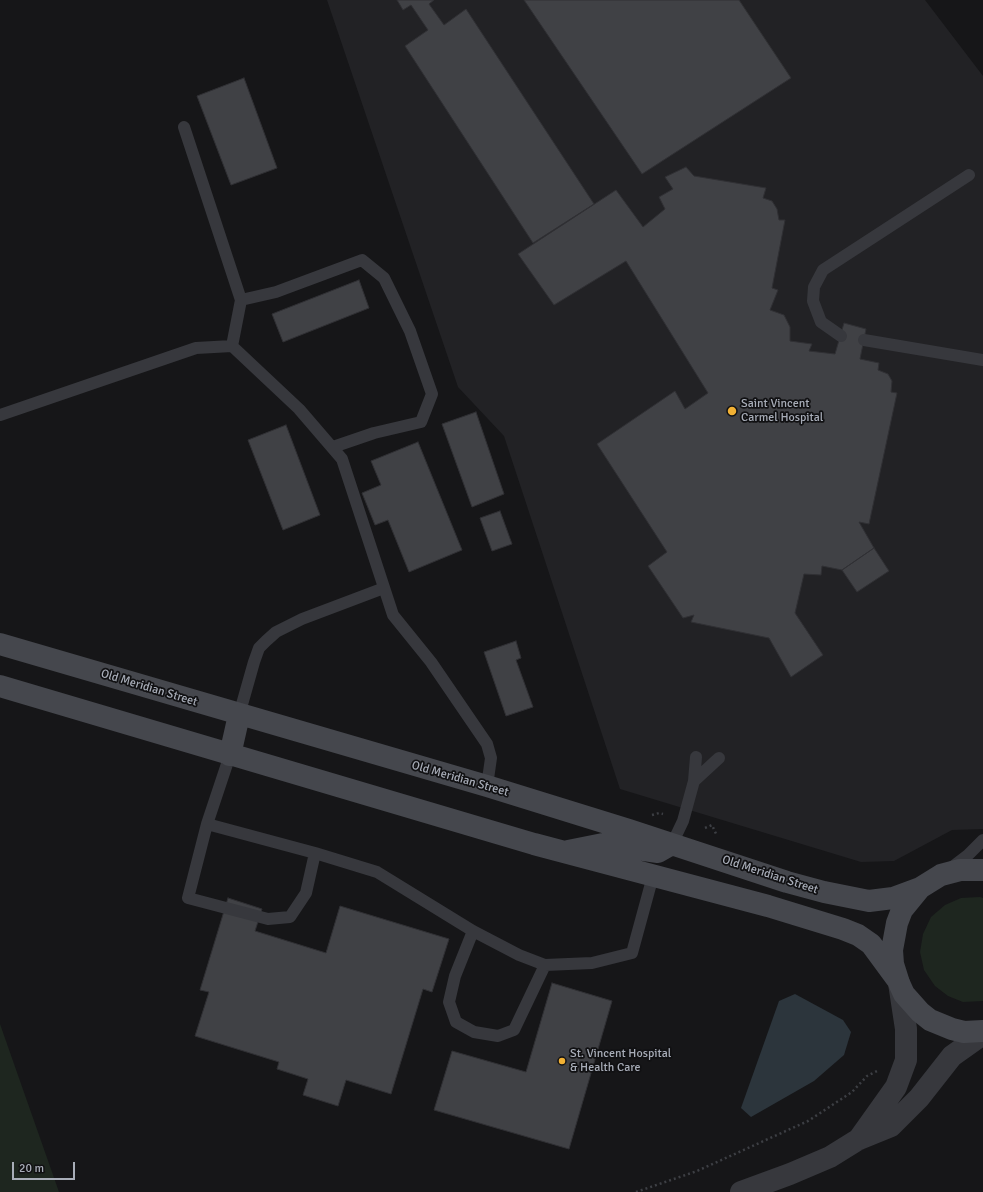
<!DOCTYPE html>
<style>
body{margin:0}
#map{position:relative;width:983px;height:1192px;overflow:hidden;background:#161618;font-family:Signika,sans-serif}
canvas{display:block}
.scale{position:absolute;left:12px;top:1162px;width:63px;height:18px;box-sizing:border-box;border:2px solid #a8adb8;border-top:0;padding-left:5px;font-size:12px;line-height:14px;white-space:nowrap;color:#a8adb8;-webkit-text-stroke:3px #111113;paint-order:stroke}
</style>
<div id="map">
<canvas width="983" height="1192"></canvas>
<div class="scale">20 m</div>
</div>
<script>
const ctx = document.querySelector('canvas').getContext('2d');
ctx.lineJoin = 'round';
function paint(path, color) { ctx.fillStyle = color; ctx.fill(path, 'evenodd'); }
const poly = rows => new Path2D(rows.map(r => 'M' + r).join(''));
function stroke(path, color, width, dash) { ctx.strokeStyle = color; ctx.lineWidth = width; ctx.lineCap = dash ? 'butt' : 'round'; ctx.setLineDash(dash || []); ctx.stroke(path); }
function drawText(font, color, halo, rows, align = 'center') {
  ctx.font = font + ' Signika,sans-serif'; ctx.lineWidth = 3.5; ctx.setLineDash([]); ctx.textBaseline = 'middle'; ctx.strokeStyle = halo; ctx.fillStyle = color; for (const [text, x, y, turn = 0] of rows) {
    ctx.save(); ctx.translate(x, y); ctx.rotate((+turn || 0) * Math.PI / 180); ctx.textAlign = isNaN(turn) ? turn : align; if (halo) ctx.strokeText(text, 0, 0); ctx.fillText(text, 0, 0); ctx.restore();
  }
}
paint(poly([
 [327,0,925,0,983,76,983,829,952,830,894,861,861,862,620,789,504,436,458,387]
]), '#222225');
paint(poly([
 [980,897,983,898,983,1001,963,1002,948,996,935,986,924,970,920,952,923,934,931,917,945,905,961,898],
 [0,1024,59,1192,0,1192]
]), '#1e261f');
paint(poly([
 [795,994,843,1020,851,1032,844,1055,814,1081,751,1117,741,1108,779,1001]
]), '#2c353c');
const building = poly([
 [397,0,434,0,429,4,444,25,466,9,594,204,533,243,405,46,428,30,411,5,403,10,397,0],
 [524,0,739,0,791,78,642,174,524,0],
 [244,78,277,168,231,185,197,96,244,78],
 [686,167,694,176,766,188,763,198,772,201,777,209,779,220,785,220,772,288,778,290,770,310,784,315,790,327,790,341,812,344,809,351,835,354,844,323,866,329,860,359,879,363,878,370,888,374,892,381,891,392,897,393,869,524,859,522,874,548,842,570,822,566,821,575,804,574,795,613,823,655,791,677,769,638,691,622,694,615,683,618,648,566,667,552,597,444,675,391,685,409,708,393,626,261,554,305,518,254,616,190,643,227,665,209,659,197,673,189,665,177,686,167],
 [359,280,369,308,283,342,272,314,359,280],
 [476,412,504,494,472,507,442,424,476,412],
 [286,425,320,515,283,530,248,440,286,425],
 [418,442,462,550,409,572,388,520,375,525,362,493,381,485,371,461,418,442],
 [500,511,512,544,492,551,480,518,500,511],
 [874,548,889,571,857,592,842,570,874,548],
 [516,641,521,658,516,660,533,707,506,716,484,652,516,641],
 [228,898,262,909,255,931,326,953,340,906,449,939,432,992,423,989,391,1094,346,1080,338,1106,303,1095,308,1079,277,1069,279,1062,195,1036,209,992,200,990,228,898],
 [552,983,612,1001,569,1149,434,1110,452,1051,526,1072,552,983]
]);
paint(building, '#404145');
stroke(building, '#303034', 1);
stroke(poly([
 [652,815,659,813,663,814],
 [705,828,712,825,717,836],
 [636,1192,697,1171,808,1121,852,1092,867,1076,879,1070]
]), '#3d3f44', 2.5, [2, 3]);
stroke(poly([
 [184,127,241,300,232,346],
 [241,300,276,292,362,260,384,278,410,331,432,394,421,422,374,433,333,447],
 [841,336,821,322,813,301,814,287,823,270,969,175],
 [864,340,983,360],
 [0,415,196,348,232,346,299,409,342,459,393,615,431,662,487,744,491,758,487,786],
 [239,715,254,662,259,648,266,641,276,632,302,619,384,588],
 [230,755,207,824,315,853,377,872,473,931,519,955,545,965,592,963,632,953,653,876],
 [694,781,696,757],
 [207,824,188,898,268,919,290,917,306,893,315,853],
 [672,844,683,821,694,781,719,758],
 [951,868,968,855,983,840],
 [473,931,455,976,449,1002,456,1022,474,1032,498,1036,514,1030,545,965]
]), '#37383d', 12);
stroke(poly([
 [859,1139,896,1087,906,1060,906,1029,899,983],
 [741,1192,790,1174,830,1157,859,1139,891,1126,919,1098,952,1056,983,1034]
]), '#37383d', 22);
stroke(poly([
 [0,644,487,786,629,830,787,882,824,892,869,901,893,898,920,888],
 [0,686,534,844,768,906,843,929,858,935,871,944,896,978],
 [230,755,239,715],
 [568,851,603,844,658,852,672,844],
 [983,870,960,870,941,875,920,888,902,910,897,923,892,950,893,964,899,983,904,994,920,1012,930,1020,952,1029,964,1032,983,1031]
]), '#45474d', 22);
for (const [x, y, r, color] of [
 [732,411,5,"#f2b134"],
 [562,1061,4,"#f2b134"]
]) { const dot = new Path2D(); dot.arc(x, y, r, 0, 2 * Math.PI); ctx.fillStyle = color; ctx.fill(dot); stroke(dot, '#111113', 1.5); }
drawText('12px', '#a8adb8', '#111113', [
 ["Saint Vincent",741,404],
 ["Carmel Hospital",741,418],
 ["St. Vincent Hospital",570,1054],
 ["& Health Care",570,1068]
], 'left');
drawText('12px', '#a8adb8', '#111113', [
 ["Old Meridian Street",149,688,17],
 ["Old Meridian Street",460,779,16],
 ["Old Meridian Street",770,875,18]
]);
</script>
